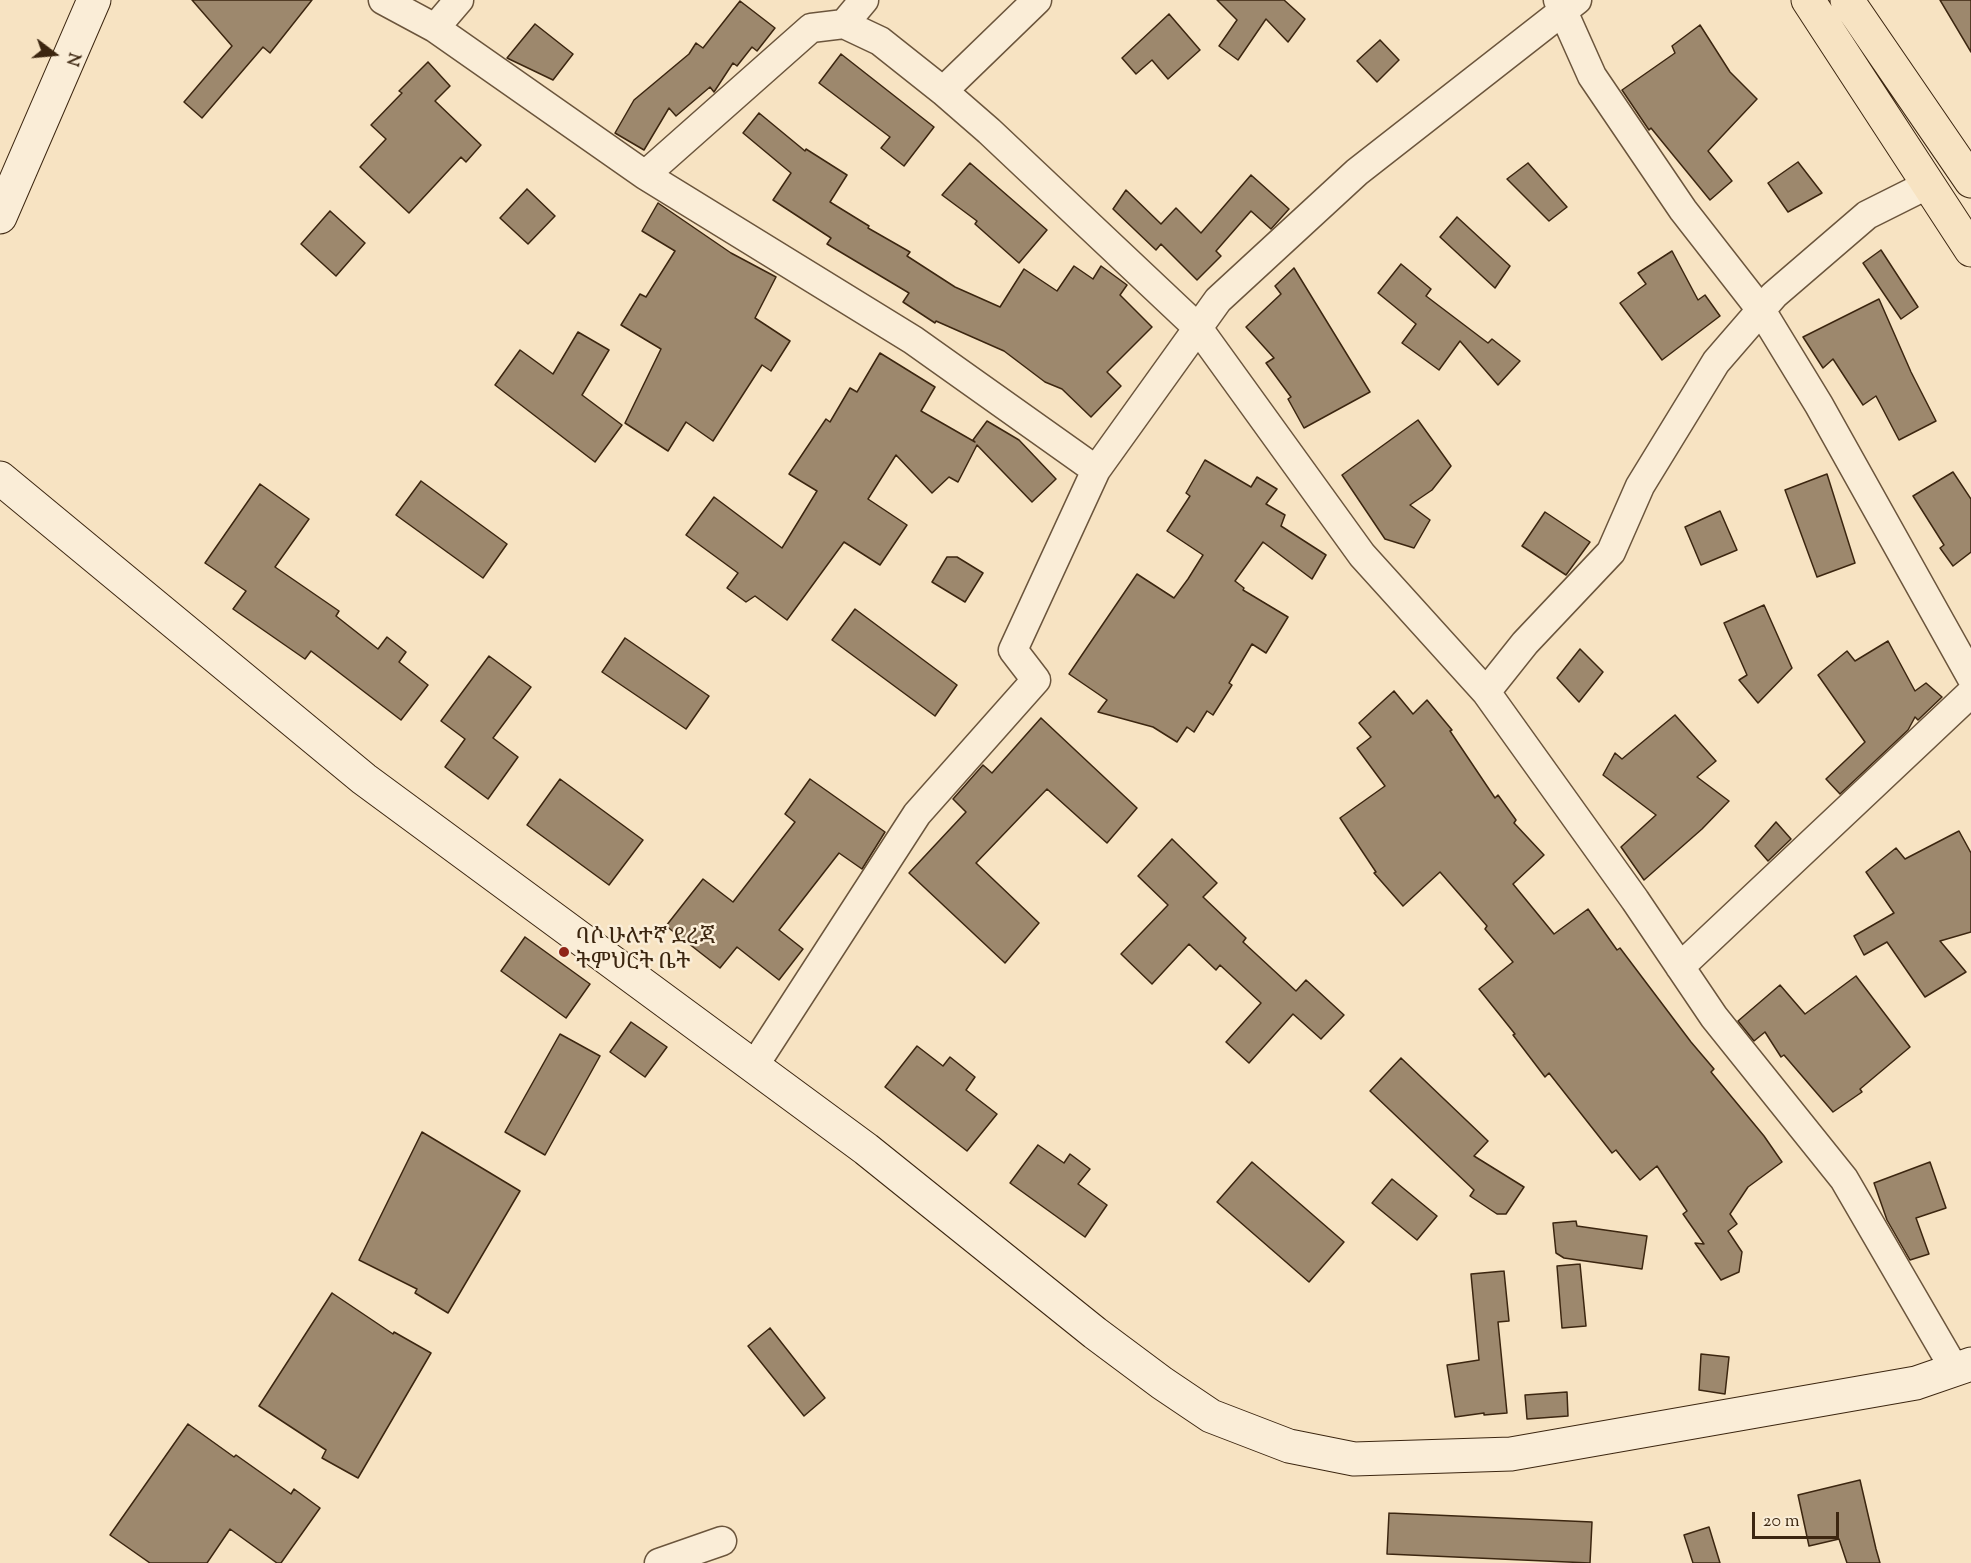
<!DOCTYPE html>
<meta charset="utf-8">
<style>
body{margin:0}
#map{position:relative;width:1971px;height:1563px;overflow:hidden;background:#f7e3c2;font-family:"Sorts Mill Goudy",serif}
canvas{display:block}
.north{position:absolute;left:24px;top:24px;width:60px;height:60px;-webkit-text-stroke:4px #faedd7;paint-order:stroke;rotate:106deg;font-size:16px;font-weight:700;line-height:24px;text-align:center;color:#3c2610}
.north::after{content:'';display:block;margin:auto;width:21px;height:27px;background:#3c2610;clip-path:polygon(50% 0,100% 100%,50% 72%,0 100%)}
.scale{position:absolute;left:1752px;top:1512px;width:87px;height:27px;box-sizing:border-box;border:3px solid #3c2610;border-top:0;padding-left:8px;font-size:18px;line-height:21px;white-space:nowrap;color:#3c2610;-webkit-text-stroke:4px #faedd7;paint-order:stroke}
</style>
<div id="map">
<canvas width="1971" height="1563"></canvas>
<div class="north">N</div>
<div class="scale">20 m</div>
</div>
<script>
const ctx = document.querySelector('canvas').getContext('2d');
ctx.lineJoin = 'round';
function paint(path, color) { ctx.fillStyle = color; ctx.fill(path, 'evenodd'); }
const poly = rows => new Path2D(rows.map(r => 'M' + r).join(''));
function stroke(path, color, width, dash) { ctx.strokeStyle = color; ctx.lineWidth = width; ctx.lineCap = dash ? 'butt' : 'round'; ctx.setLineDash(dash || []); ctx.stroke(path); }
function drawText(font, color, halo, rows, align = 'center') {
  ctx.font = font + ' "Sorts Mill Goudy","Noto Serif Ethiopic",serif'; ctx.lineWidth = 5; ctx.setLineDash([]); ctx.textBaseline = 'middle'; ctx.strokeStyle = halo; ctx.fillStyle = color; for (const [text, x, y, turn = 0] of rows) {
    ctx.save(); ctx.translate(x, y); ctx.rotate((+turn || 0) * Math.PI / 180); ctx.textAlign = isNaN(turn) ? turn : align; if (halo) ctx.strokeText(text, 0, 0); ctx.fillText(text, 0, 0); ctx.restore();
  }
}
const building = poly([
 [192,0,312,0,270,53,263,47,202,118,184,102,232,46,192,0],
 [1217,0,1284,0,1305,19,1288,42,1266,19,1238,60,1219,46,1237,20,1217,0],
 [1940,0,1971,0,1971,52,1940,0],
 [740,1,775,28,757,51,752,47,737,66,733,63,714,92,710,87,676,116,669,108,644,150,615,133,634,100,689,54,696,43,703,48,740,1],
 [1169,14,1200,50,1168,79,1152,60,1136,74,1122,58,1169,14],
 [535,24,573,54,553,80,507,58,535,24],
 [1700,25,1730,72,1757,99,1708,151,1732,181,1710,200,1651,128,1649,130,1622,90,1675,53,1672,46,1700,25],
 [1380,40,1399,60,1377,82,1357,61,1380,40],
 [841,54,934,127,904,166,881,148,890,137,819,83,841,54],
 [428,62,450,86,435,101,481,145,466,162,461,157,409,213,360,167,386,139,371,125,402,93,399,91,428,62],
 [759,113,805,151,806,149,847,175,830,202,869,226,868,228,910,252,907,256,955,287,1000,307,1024,269,1057,291,1074,266,1093,279,1101,266,1127,285,1120,295,1152,327,1107,372,1121,386,1091,417,1062,389,1045,382,1004,351,936,321,935,323,903,302,909,293,827,244,831,238,773,200,791,173,743,133,759,113],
 [1798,162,1822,193,1788,212,1768,183,1798,162],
 [970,163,1047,230,1019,263,975,224,977,221,942,195,970,163],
 [1528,163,1567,207,1549,221,1507,179,1528,163],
 [1251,175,1289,209,1271,229,1251,211,1216,251,1221,256,1197,280,1161,244,1156,250,1113,209,1126,190,1161,224,1176,208,1201,233,1251,175],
 [527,189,555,216,528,244,500,218,527,189],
 [658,203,731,253,776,277,755,318,790,341,771,371,762,365,713,441,686,422,668,451,625,423,661,349,621,325,640,294,646,297,675,251,642,231,658,203],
 [330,211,365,243,336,276,301,244,330,211],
 [1457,217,1510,266,1495,288,1440,237,1457,217],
 [1881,250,1918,307,1901,319,1863,263,1881,250],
 [1672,251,1698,300,1705,295,1720,316,1662,360,1620,303,1646,284,1638,273,1672,251],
 [1401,264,1431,289,1426,296,1488,343,1492,339,1520,361,1498,385,1460,341,1439,370,1402,343,1416,324,1378,293,1401,264],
 [1294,268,1370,392,1304,428,1288,399,1291,397,1266,363,1274,358,1246,327,1281,294,1275,286,1294,268],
 [1879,299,1911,372,1936,421,1899,440,1876,396,1863,405,1833,359,1823,368,1803,337,1879,299],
 [578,332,609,350,582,395,622,425,595,462,495,385,520,350,553,374,578,332],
 [880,353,935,387,921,411,975,442,973,440,987,421,1019,440,1056,479,1032,502,977,445,958,482,949,477,932,493,896,455,868,499,907,525,880,565,844,542,787,620,755,596,746,602,727,588,738,573,686,535,714,497,782,548,817,491,789,474,826,419,830,422,850,388,857,392,880,353],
 [1418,420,1451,466,1432,490,1410,505,1430,520,1414,548,1385,539,1342,475,1418,420],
 [1205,460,1251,487,1257,477,1277,489,1266,504,1285,515,1281,526,1326,555,1312,579,1263,542,1235,581,1244,588,1243,590,1288,617,1266,653,1252,644,1229,683,1232,685,1213,715,1207,711,1194,732,1187,727,1177,742,1153,727,1098,712,1107,700,1069,674,1137,574,1174,598,1188,579,1203,555,1167,531,1190,496,1186,493,1205,460],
 [1953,472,1971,499,1971,552,1953,566,1940,548,1944,545,1913,496,1953,472],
 [1827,474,1855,563,1817,577,1785,490,1827,474],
 [421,481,507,544,483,578,396,515,421,481],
 [260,484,309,519,275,567,339,611,336,616,378,649,387,637,406,652,399,662,428,685,401,720,311,651,305,659,233,609,246,591,205,563,260,484],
 [1720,511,1737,550,1701,565,1685,527,1720,511],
 [1545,512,1590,542,1566,575,1522,546,1545,512],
 [947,557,957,557,983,573,965,602,932,582,947,557],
 [1764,605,1792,668,1758,703,1739,680,1747,675,1724,623,1764,605],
 [855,609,957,685,935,716,832,640,855,609],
 [625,638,709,696,686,729,602,672,625,638],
 [1888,641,1915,691,1926,683,1942,697,1918,720,1915,717,1908,730,1840,794,1826,779,1865,742,1818,675,1847,651,1855,661,1888,641],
 [1580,649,1603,672,1579,702,1557,678,1580,649],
 [489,656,531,687,493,738,518,757,488,799,445,767,465,739,441,721,489,656],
 [1394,691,1413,714,1427,700,1452,730,1450,731,1495,798,1498,795,1516,820,1514,823,1544,855,1513,884,1554,934,1588,909,1617,950,1620,948,1691,1042,1714,1069,1711,1072,1764,1136,1782,1162,1748,1187,1730,1214,1737,1224,1728,1231,1742,1252,1739,1272,1721,1280,1695,1243,1704,1244,1683,1214,1687,1211,1657,1166,1640,1180,1616,1150,1612,1153,1549,1073,1545,1077,1513,1035,1515,1034,1479,989,1513,962,1485,929,1487,926,1440,872,1403,906,1374,873,1376,872,1340,818,1385,786,1357,748,1371,737,1359,723,1394,691],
 [1675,715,1716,761,1697,777,1729,801,1702,829,1644,880,1621,847,1656,815,1603,775,1615,753,1622,759,1675,715],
 [1041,718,1137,808,1107,843,1047,789,976,863,1039,923,1005,963,909,873,966,812,953,799,983,765,992,773,1041,718],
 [560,779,643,840,609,885,527,825,560,779],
 [810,779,885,832,862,869,839,853,779,930,803,949,779,980,737,947,720,968,666,926,703,879,733,902,795,822,785,814,810,779],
 [1776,822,1791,839,1768,861,1755,846,1776,822],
 [1959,831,1971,853,1971,932,1940,941,1966,972,1925,997,1887,942,1864,955,1854,936,1894,913,1866,872,1896,848,1905,859,1959,831],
 [1172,839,1217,883,1203,897,1246,938,1243,942,1296,991,1306,980,1344,1015,1321,1039,1293,1014,1249,1063,1226,1042,1261,1003,1220,965,1216,970,1189,944,1152,984,1121,954,1168,905,1138,876,1172,839],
 [525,937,590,984,566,1018,501,971,525,937],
 [1856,976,1910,1047,1860,1089,1862,1092,1833,1112,1784,1055,1781,1057,1765,1032,1754,1041,1738,1021,1780,985,1805,1014,1856,976],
 [631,1022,667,1047,645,1077,610,1052,631,1022],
 [560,1034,600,1056,545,1155,505,1132,560,1034],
 [917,1046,943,1066,950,1057,975,1077,966,1090,997,1114,967,1151,885,1087,917,1046],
 [1401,1058,1488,1141,1474,1156,1524,1187,1506,1214,1497,1214,1470,1196,1474,1190,1370,1091,1401,1058],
 [422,1132,520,1191,448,1313,415,1293,417,1289,359,1260,422,1132],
 [1038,1145,1064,1163,1070,1154,1090,1169,1078,1184,1107,1205,1085,1237,1010,1183,1038,1145],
 [1252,1162,1344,1242,1309,1282,1217,1202,1252,1162],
 [1930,1162,1946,1208,1916,1218,1929,1254,1910,1260,1887,1220,1874,1183,1930,1162],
 [1392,1179,1437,1216,1417,1240,1372,1203,1392,1179],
 [1576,1221,1577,1226,1647,1236,1642,1269,1564,1258,1556,1253,1553,1223,1576,1221],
 [1580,1264,1586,1326,1562,1328,1557,1266,1580,1264],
 [1504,1271,1509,1321,1498,1322,1507,1413,1484,1415,1484,1413,1455,1417,1447,1365,1479,1360,1471,1274,1504,1271],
 [332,1293,393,1334,394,1332,431,1353,358,1478,322,1458,326,1450,259,1406,332,1293],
 [770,1328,825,1398,804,1416,748,1346,770,1328],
 [1701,1354,1729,1357,1725,1394,1699,1390,1701,1354],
 [1567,1392,1568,1416,1527,1419,1525,1395,1567,1392],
 [188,1424,234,1457,236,1455,291,1494,294,1489,320,1508,281,1563,277,1563,230,1529,207,1563,150,1563,110,1535,188,1424],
 [1860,1480,1876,1549,1880,1563,1847,1563,1839,1539,1809,1546,1798,1495,1860,1480],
 [1389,1513,1592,1522,1590,1563,1387,1554,1389,1513],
 [1709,1527,1720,1563,1693,1563,1684,1535,1709,1527]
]);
paint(building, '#9d886d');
stroke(building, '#3c2610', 1.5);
const street = poly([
 [383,0,435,28,459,0],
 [1558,0,1592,76,1683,210,1761,310,1819,405,1971,677],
 [844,24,864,0],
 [435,28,645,175,913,340,1096,470],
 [943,91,1037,0],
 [645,175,811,28,844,24,880,41,943,91,989,131,1198,328,1362,555,1486,692,1635,900,1714,1017,1844,1179,1955,1370],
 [1486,692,1525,643,1611,552,1640,486,1716,362,1774,295,1867,215,1929,184],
 [1680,967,1971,693],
 [754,1066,917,814,1036,680,1013,650,1096,470,1218,300,1357,172,1577,0],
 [659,1563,722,1541]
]);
const secondary = poly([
 [0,217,94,0],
 [0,478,364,779,866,1149,1095,1333,1162,1383,1211,1416,1289,1446,1354,1459,1511,1454,1916,1383,1971,1364]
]);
const highway = poly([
 [1808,0,1971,250],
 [1847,0,1971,181]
]);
stroke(street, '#6b553c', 31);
stroke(secondary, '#3c2610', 35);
stroke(highway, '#3c2610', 35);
stroke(street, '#faedd7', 28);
stroke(secondary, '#faedd7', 33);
stroke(highway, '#f7e3c2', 33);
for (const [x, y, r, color] of [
 [564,952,6,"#8f2418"]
]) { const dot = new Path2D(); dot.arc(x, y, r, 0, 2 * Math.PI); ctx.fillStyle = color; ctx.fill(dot); stroke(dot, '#faedd7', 2); }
drawText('22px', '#3c2610', '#faedd7', [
 ["ባሶ ሁለተኛ ደረጃ",576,939],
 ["ትምህርት ቤት",576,964]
], 'left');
</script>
